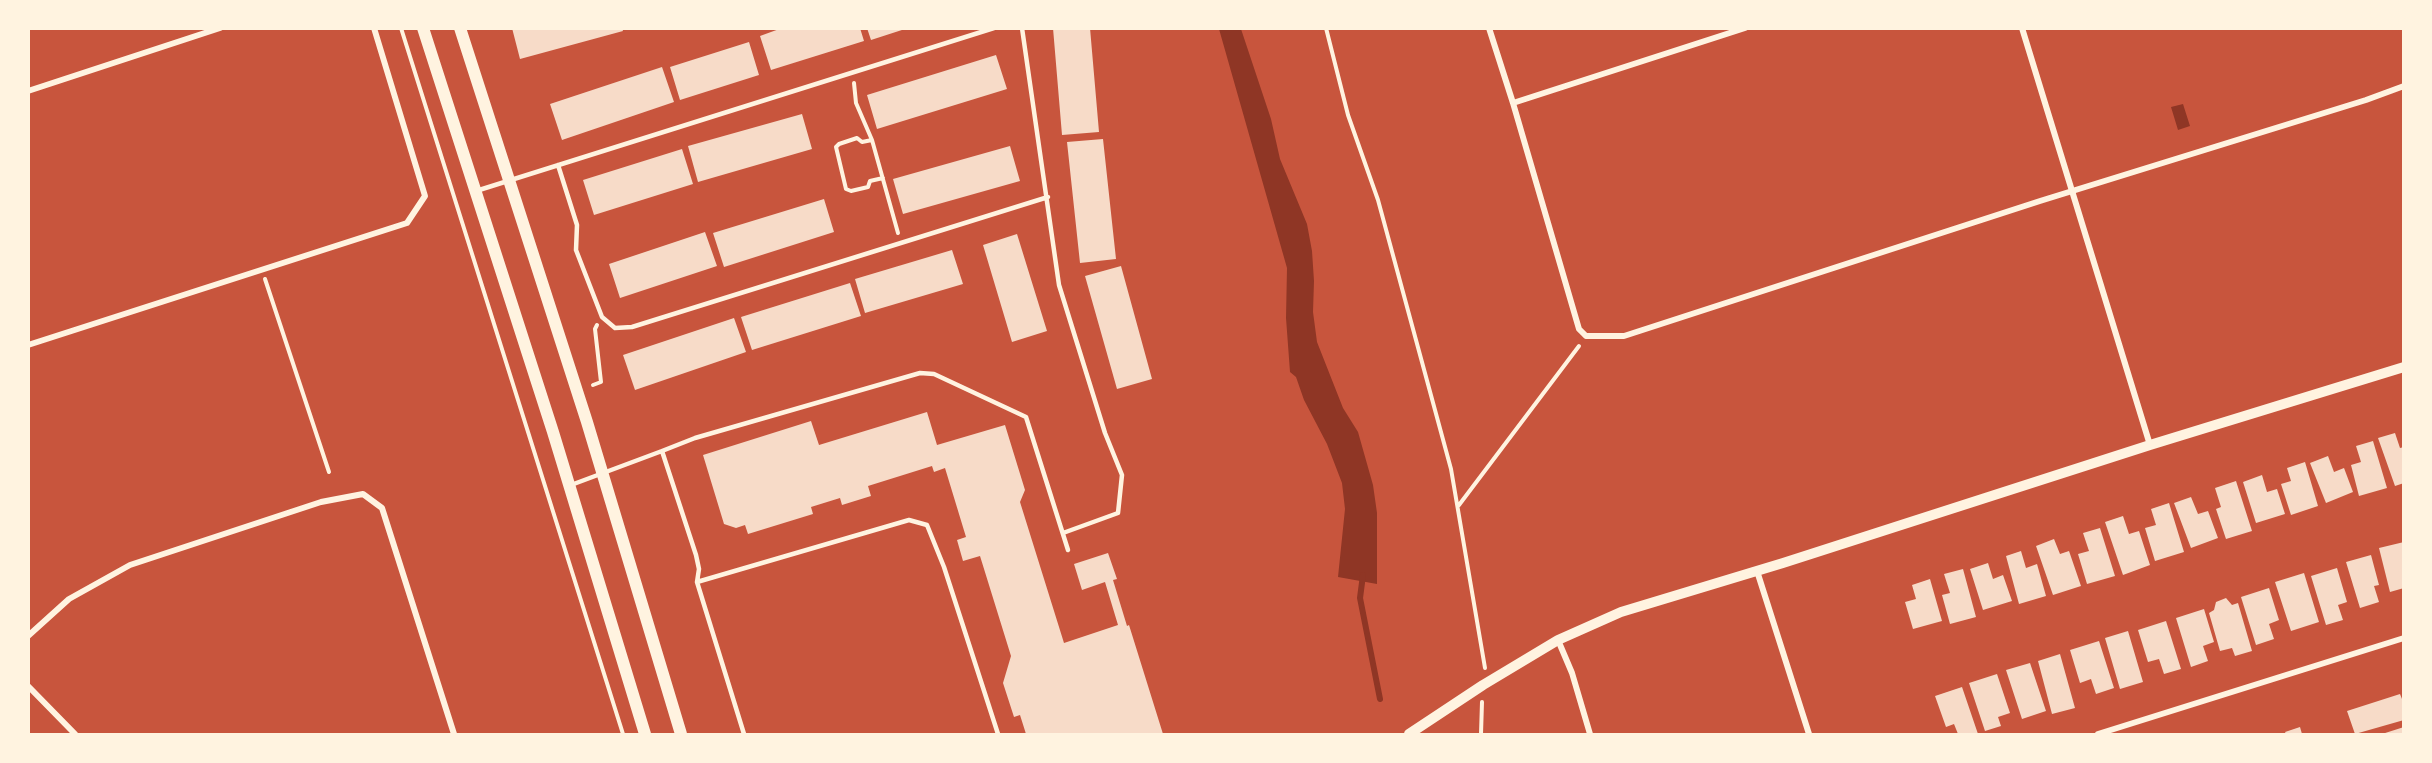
<!DOCTYPE html>
<style>
body{margin:0}
#map{position:relative;width:2432px;height:763px;overflow:hidden;background:#c8553d;font-family:Montserrat,sans-serif}
canvas{display:block}
.frame{position:absolute;inset:0;border:30px solid #fff3e0;pointer-events:none}
</style>
<div id="map">
<canvas width="2432" height="763"></canvas>
<div class="frame"></div>
</div>
<script>
const ctx = document.querySelector('canvas').getContext('2d');
ctx.lineJoin = 'round';
function paint(path, color) { ctx.fillStyle = color; ctx.fill(path, 'evenodd'); }
const poly = rows => new Path2D(rows.map(r => 'M' + r).join(''));
function stroke(path, color, width, dash) { ctx.strokeStyle = color; ctx.lineWidth = width; ctx.lineCap = dash ? 'butt' : 'round'; ctx.setLineDash(dash || []); ctx.stroke(path); }
paint(poly([
 [1219,29,1241,29,1271,119,1280,159,1307,224,1312,251,1314,281,1313,312,1317,342,1343,408,1358,432,1373,485,1377,513,1377,584,1338,577,1345,509,1342,483,1327,444,1304,400,1296,377,1290,372,1286,318,1287,268],
 [2183,104,2190,126,2178,130,2171,107]
]), '#8f3625');
stroke(poly([
 [1363,575,1360,598,1380,699]
]), '#8f3625', 6);
paint(poly([
 [512,28,622,28,623,31,520,59],
 [782,28,860,28,864,41,771,70,760,36],
 [867,28,905,28,905,29,871,40],
 [1053,28,1090,28,1099,132,1062,135],
 [749,42,759,75,680,100,670,67],
 [996,55,1007,89,877,129,867,95],
 [662,67,674,102,562,140,550,104],
 [802,114,812,149,698,182,688,146],
 [1103,139,1116,259,1080,263,1067,142],
 [1010,146,1020,181,903,214,893,179],
 [682,149,693,184,594,215,583,180],
 [824,199,834,232,724,267,713,233],
 [705,232,717,266,620,298,609,264],
 [1017,234,1047,331,1012,342,983,245],
 [952,250,963,284,865,313,855,279],
 [1121,266,1152,379,1117,389,1085,276],
 [850,283,861,316,752,350,741,317],
 [734,318,746,352,635,390,623,355],
 [927,412,937,445,1005,425,1025,490,1020,502,1064,643,1118,625,1105,582,1082,590,1074,564,1108,553,1117,579,1113,580,1127,626,1129,625,1163,734,1026,734,1020,715,1014,717,1003,683,1011,656,980,556,963,561,957,540,966,537,945,468,934,472,932,466,868,486,871,496,842,505,840,498,811,507,813,514,748,534,745,525,736,528,724,524,703,455,811,421,819,445],
 [2395,433,2400,448,2404,447,2404,483,2395,486,2378,438],
 [2373,441,2387,488,2359,496,2351,465,2361,462,2356,446],
 [2328,456,2334,472,2344,468,2353,492,2326,503,2310,463],
 [2305,462,2318,506,2291,515,2281,484,2291,481,2287,468],
 [2262,475,2267,492,2277,489,2285,514,2256,523,2243,482],
 [2236,481,2252,531,2226,539,2216,509,2221,507,2215,488],
 [2191,497,2198,514,2208,511,2218,538,2191,548,2174,503],
 [2169,503,2184,552,2155,561,2145,528,2156,525,2151,509],
 [2123,516,2129,534,2139,531,2150,565,2123,575,2105,522],
 [2100,528,2115,576,2087,584,2078,554,2089,551,2083,533],
 [2054,539,2060,554,2069,551,2081,586,2053,595,2036,546],
 [2404,542,2404,588,2390,592,2379,548],
 [2021,551,2026,568,2037,564,2046,596,2019,604,2006,556],
 [2371,555,2379,585,2374,586,2379,602,2360,608,2346,562],
 [1988,563,1993,579,2003,575,2012,601,1983,610,1970,569],
 [2337,568,2347,602,2338,605,2343,620,2326,625,2311,576],
 [1963,569,1976,617,1950,624,1942,595,1950,593,1944,574],
 [2304,573,2319,622,2291,631,2275,582],
 [1930,579,1942,621,1913,629,1905,602,1916,599,1912,585],
 [2269,588,2279,620,2269,624,2274,639,2256,645,2241,597],
 [2226,598,2232,605,2238,603,2252,651,2235,656,2232,648,2220,651,2209,613,2214,610,2216,602],
 [2204,609,2214,642,2203,646,2208,661,2191,667,2176,618],
 [2166,621,2181,669,2164,674,2159,659,2148,662,2138,630],
 [2128,631,2143,682,2120,689,2105,638],
 [2099,641,2114,688,2096,694,2091,679,2080,683,2070,650],
 [2060,654,2075,708,2052,714,2038,661],
 [2030,663,2046,711,2022,719,2006,670],
 [1997,674,2010,713,1998,717,2001,726,1985,731,1969,683],
 [1962,687,1978,734,1958,734,1954,724,1946,727,1935,696],
 [2400,694,2404,704,2404,720,2355,734,2347,711],
 [2300,727,2302,734,2286,734,2285,732],
 [2404,727,2404,734,2382,734]
]), '#f7dbc8');
stroke(poly([
 [401,28,623,734],
 [1326,28,1348,115,1378,200,1451,469,1485,668],
 [854,83,856,103,872,140,898,233],
 [872,140,862,142,857,138,839,144,836,147,846,189,851,191,868,187,870,181,883,178],
 [265,279,329,472],
 [593,385,601,382,595,329,597,325],
 [1459,505,1579,346],
 [1481,734,1482,702]
]), '#fff3e0', 4);
stroke(poly([
 [1022,28,1059,285,1105,433,1122,475,1118,513,1063,533],
 [558,165,577,225,576,250,602,317,615,328,632,327,1048,197],
 [476,191,994,28],
 [662,451,695,438,920,373,934,374,1026,417,1068,550],
 [571,485,662,451,696,555,699,569,697,582,744,734],
 [697,582,909,520,927,525,944,567,998,734]
]), '#fff3e0', 4.5);
stroke(poly([
 [1489,28,1513,103,1579,329,1586,336,1624,336,2040,201,2366,100,2404,86],
 [2022,28,2150,445],
 [28,91,220,28],
 [1513,103,1745,28],
 [28,345,407,223,425,196,374,28],
 [1757,571,1809,734],
 [28,636,69,599,130,565,321,502,363,494,382,508,454,734],
 [1558,640,1572,673,1590,734],
 [28,686,75,734],
 [2098,734,2404,638]
]), '#fff3e0', 6);
stroke(poly([
 [1409,734,1483,685,1558,640,1621,612,1783,563,2150,445,2404,367]
]), '#fff3e0', 10);
stroke(poly([
 [423,28,553,432,645,734],
 [460,28,587,422,681,734]
]), '#fff3e0', 12);
</script>
